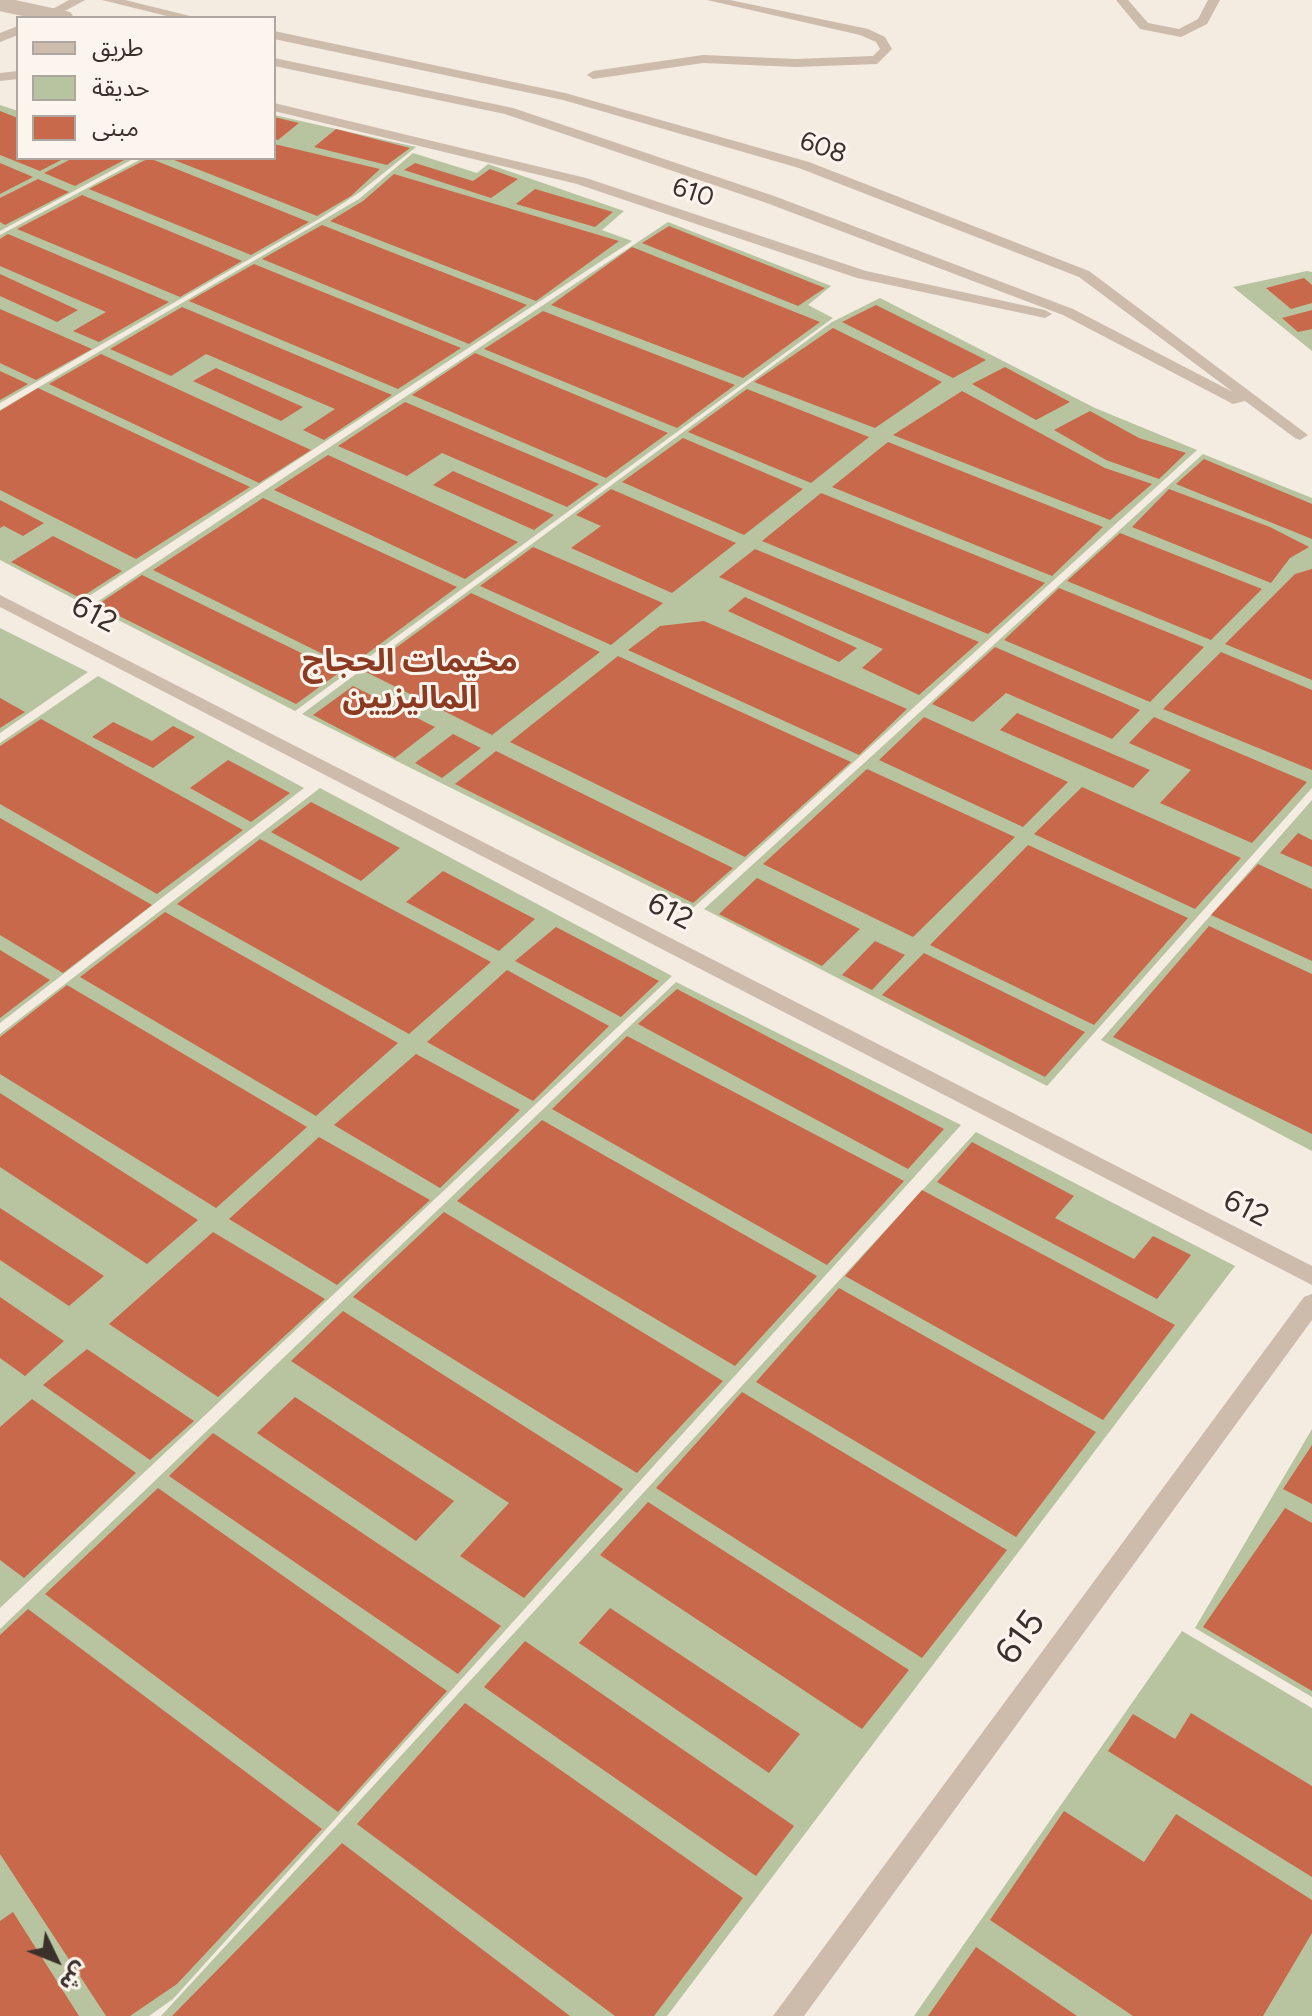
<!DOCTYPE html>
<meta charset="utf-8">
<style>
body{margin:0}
#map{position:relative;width:1312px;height:2016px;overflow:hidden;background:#f4ebe1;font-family:Figtree,"Noto Sans Arabic",sans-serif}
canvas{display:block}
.legend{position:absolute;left:16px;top:16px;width:260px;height:144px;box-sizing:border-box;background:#fbf5ee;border:2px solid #aea6a0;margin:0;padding:10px 14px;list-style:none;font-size:24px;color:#3b302b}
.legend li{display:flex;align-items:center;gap:16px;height:40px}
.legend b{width:40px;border:2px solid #aea6a0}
.north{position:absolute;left:16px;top:1920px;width:80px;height:80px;-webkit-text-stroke:6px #fbf5ee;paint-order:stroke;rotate:133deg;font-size:22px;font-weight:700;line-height:32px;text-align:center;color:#3b302b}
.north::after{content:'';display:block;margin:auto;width:28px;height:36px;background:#3b302b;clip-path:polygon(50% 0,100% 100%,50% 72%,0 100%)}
</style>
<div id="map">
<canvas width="1312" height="2016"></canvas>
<ul class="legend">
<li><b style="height:10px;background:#cdbbac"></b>طريق</li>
<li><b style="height:22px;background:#b8c4a0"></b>حديقة</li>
<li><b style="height:22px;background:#c8694b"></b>مبنى</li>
</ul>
<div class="north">ش</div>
</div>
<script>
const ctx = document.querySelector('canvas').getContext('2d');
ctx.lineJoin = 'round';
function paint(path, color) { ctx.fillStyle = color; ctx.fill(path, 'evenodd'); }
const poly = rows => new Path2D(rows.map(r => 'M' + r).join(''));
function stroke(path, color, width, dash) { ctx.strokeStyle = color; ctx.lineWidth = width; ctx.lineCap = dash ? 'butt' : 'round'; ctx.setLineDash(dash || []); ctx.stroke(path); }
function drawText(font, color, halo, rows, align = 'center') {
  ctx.font = font + ' Figtree,"Noto Sans Arabic",sans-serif'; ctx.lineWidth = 6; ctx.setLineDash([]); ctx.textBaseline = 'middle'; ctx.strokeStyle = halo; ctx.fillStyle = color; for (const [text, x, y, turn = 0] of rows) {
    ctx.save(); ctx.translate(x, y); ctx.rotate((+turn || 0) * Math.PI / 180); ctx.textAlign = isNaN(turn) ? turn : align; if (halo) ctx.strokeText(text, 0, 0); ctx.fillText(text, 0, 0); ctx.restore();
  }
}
paint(poly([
 [0,105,18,111,18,158,135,158,0,231],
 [274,115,416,147,360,192,319,219,0,403,0,235,143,158,274,158],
 [413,153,477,173,488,164,624,211,602,230,632,241,80,602,0,560,0,410,359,199],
 [668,222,831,286,808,305,833,318,295,711,91,606],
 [1307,271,1312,272,1312,351,1233,287],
 [880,298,1095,408,1197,450,693,908,302,714,832,322],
 [1203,454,1312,498,1312,788,1047,1086,704,909],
 [0,628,88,672,0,733],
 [98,676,304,788,0,1023,0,743],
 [320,788,672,976,0,1608,0,1034],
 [1312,800,1312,1151,1101,1040],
 [676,982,961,1125,173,1999,149,2016,0,2016,0,1629],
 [976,1132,1235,1266,667,2016,161,2016],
 [1312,1429,1312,1697,1195,1628],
 [1182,1631,1312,1708,1312,2016,914,2016]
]), '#b8c4a0');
paint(poly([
 [0,111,18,118,18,158,65,158,40,171,0,155],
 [274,117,299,123,278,140,274,139],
 [336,129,410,148,387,165,314,147],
 [274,144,380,169,351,196,317,216,169,158,274,158],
 [73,158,128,158,75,186,44,173],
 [149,158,309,222,251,255,89,189],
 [0,163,33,177,0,194],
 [415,163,473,181,490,169,518,179,491,198,404,170],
 [394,174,619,241,536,301,330,221,363,201],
 [38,179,69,192,5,225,0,222,0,198],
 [535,189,613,212,595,227,516,204],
 [82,195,242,261,180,297,17,229],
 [322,225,527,305,469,344,262,259],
 [669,226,825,288,798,306,642,243],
 [8,234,169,302,99,342,73,331,106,312,0,266,0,239],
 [632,247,820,322,743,378,551,305],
 [254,264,461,348,398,389,189,301],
 [0,274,78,310,57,322,0,296],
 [1304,278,1312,285,1312,303,1291,309,1266,288],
 [876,305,986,360,953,378,842,322],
 [182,307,392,395,324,440,303,430,335,409,206,354,171,376,110,349],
 [0,309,92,349,36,380,0,363],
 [1312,310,1312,329,1298,332,1282,318],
 [543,311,735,385,677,428,484,349],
 [833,328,942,382,875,428,754,382],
 [475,353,668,433,606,478,412,395],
 [101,354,311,450,259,483,49,384],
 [1005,367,1070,402,1036,420,972,384],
 [216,368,303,407,281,421,193,381],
 [0,371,28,384,0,400],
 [38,388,250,487,136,559,0,490,0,411],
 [747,389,869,437,811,483,688,432],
 [962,391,1105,468,1152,484,1110,520,893,435],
 [405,402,599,484,567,507,442,453,407,476,338,446],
 [1090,411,1139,438,1186,453,1159,479,1106,460,1054,430],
 [683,438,803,489,744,535,622,482],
 [888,442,1103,527,1052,576,832,487],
 [328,455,518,542,465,579,274,490],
 [1204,459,1312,504,1312,539,1176,484],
 [453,471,554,515,534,530,433,485],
 [611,489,736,543,672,593,571,548,601,526,576,515],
 [1169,489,1270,527,1309,547,1290,558,1271,583,1132,527],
 [821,493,1045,583,988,634,762,541],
 [263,498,457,587,349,667,153,570],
 [0,500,44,523,23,536,4,526,0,528],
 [1120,533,1262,589,1211,640,1067,581],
 [53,536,122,571,80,598,11,562],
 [533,547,663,603,611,645,480,586],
 [755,549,979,642,919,695,862,668,883,649,719,577],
 [1312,569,1312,680,1225,644,1295,574],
 [142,575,340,672,296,704,97,605],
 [1059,588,1204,647,1150,702,1004,640],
 [471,593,600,652,492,735,364,671],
 [745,597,857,648,839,662,728,611],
 [704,621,907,709,859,755,628,650,660,626],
 [995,647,1140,710,1112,739,1006,693,973,722,932,704],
 [1221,652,1312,690,1312,770,1163,709],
 [618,656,851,762,745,857,510,742],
 [353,686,435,727,395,758,313,715],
 [0,698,25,712,0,728],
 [1017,713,1150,770,1133,788,1000,730],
 [924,717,1068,782,1023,827,879,760],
 [1154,717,1307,782,1252,843,1160,803,1191,770,1129,743],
 [41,719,243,830,157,894,0,804,0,746],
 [113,722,152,741,173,726,195,737,153,768,92,737],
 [453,734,481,748,442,778,415,763],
 [496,751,733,868,693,903,455,784],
 [228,760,290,793,251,822,190,788],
 [867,769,1015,837,913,937,763,864],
 [1082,787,1241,858,1195,909,1034,834],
 [311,802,400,848,361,881,271,832],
 [0,818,152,905,63,973,0,935],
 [1298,833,1312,840,1312,867,1280,853],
 [260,839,491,962,409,1034,177,904],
 [1028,845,1188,918,1094,1025,930,945],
 [1258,864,1312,889,1312,961,1211,915],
 [443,871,535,919,499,951,406,902],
 [757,878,860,929,822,966,719,914],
 [165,912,398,1043,316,1116,80,977],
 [1209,926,1312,974,1312,1134,1113,1037],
 [556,927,659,981,621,1017,515,961],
 [875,941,905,955,872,990,842,975],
 [0,950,50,980,0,1018],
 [924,953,1085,1032,1045,1077,882,995],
 [507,970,609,1026,533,1101,427,1042],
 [67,985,307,1127,216,1208,0,1074,0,1037],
 [677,989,944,1129,908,1169,638,1024],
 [627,1036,904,1181,827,1265,552,1109],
 [416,1054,520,1110,440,1188,334,1125],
 [0,1093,198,1220,147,1264,0,1167],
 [542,1120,817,1276,735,1366,457,1201],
 [319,1137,430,1200,337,1285,229,1219],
 [972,1142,1074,1196,1055,1218,1134,1259,1153,1236,1191,1255,1157,1299,937,1182],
 [922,1190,1175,1325,1103,1420,845,1276],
 [0,1208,104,1276,69,1306,0,1260],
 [444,1212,723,1381,637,1473,353,1297],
 [213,1232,325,1299,218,1397,109,1324],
 [839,1288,1096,1432,1016,1537,756,1382],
 [0,1297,64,1341,25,1376,0,1358],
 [343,1311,623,1489,524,1598,460,1556,509,1503,291,1361],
 [87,1349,194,1421,150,1460,43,1385],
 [742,1392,1007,1550,922,1658,656,1488],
 [295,1397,454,1501,416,1541,257,1433],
 [32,1399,136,1473,24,1578,0,1560,0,1427],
 [213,1433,501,1626,458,1674,169,1476],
 [1312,1445,1312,1504,1283,1489],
 [158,1488,447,1691,338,1812,45,1594],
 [648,1502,909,1670,862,1729,600,1555],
 [1285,1508,1312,1523,1312,1691,1203,1627],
 [610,1608,800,1734,769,1773,579,1643],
 [28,1609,322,1829,177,1984,130,2016,106,2016,0,1854,0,1635],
 [525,1641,794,1826,756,1876,484,1687],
 [465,1703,743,1898,654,2016,615,2016,357,1824],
 [1191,1713,1312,1786,1312,1877,1108,1751,1133,1714,1175,1739],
 [1064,1811,1144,1862,1176,1814,1312,1900,1312,1933,1263,2016,1133,2016,990,1920],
 [342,1843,570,2016,172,2016],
 [13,1912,79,2016,0,2016,0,1921],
 [976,1947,1077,2016,928,2016]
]), '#c8694b');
paint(poly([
 [69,0,85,0,52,18,36,18,69,0],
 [102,0,125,0,198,18,175,18,102,0],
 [707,0,730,0,868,29,885,37,892,49,877,64,796,67,703,63,593,79,587,75,593,71,703,55,796,59,873,56,880,49,876,42,860,35,707,0],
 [1116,0,1128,0,1148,23,1179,29,1198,19,1208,0,1220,0,1207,24,1181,37,1140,29,1116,0],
 [18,26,18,35,0,42,0,33,18,26],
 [274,31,565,93,809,162,1089,271,1308,435,1300,440,1295,438,1245,401,1233,404,1063,315,764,202,505,114,274,66,274,58,513,108,774,196,1073,309,1233,392,1079,277,799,168,563,100,274,39,274,31],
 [18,71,18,79,0,81,0,73,18,71],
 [274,103,586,178,866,271,1045,310,1052,314,1045,318,857,278,577,184,274,111,274,103],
 [0,595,1312,1266,1312,1285,0,607,0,595],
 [1312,1294,1312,1320,804,2016,773,2016,1304,1297,1312,1294]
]), '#cdbbac');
stroke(poly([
 [0,4,66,18]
]), '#cdbbac', 14);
drawText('26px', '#3b302b', '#fbf5ee', [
 ["608",823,148,19],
 ["610",693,193,18]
]);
drawText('30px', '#3b302b', '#fbf5ee', [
 ["612",94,615,27],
 ["612",670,912,27],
 ["612",1246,1209,27]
]);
drawText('bold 32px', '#8c3b22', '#fbf5ee', [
 ["مخيمات الحجاج",410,662],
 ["الماليزيين",410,699]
]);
drawText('36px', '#3b302b', '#fbf5ee', [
 ["615",1021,1638,-54]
]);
</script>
